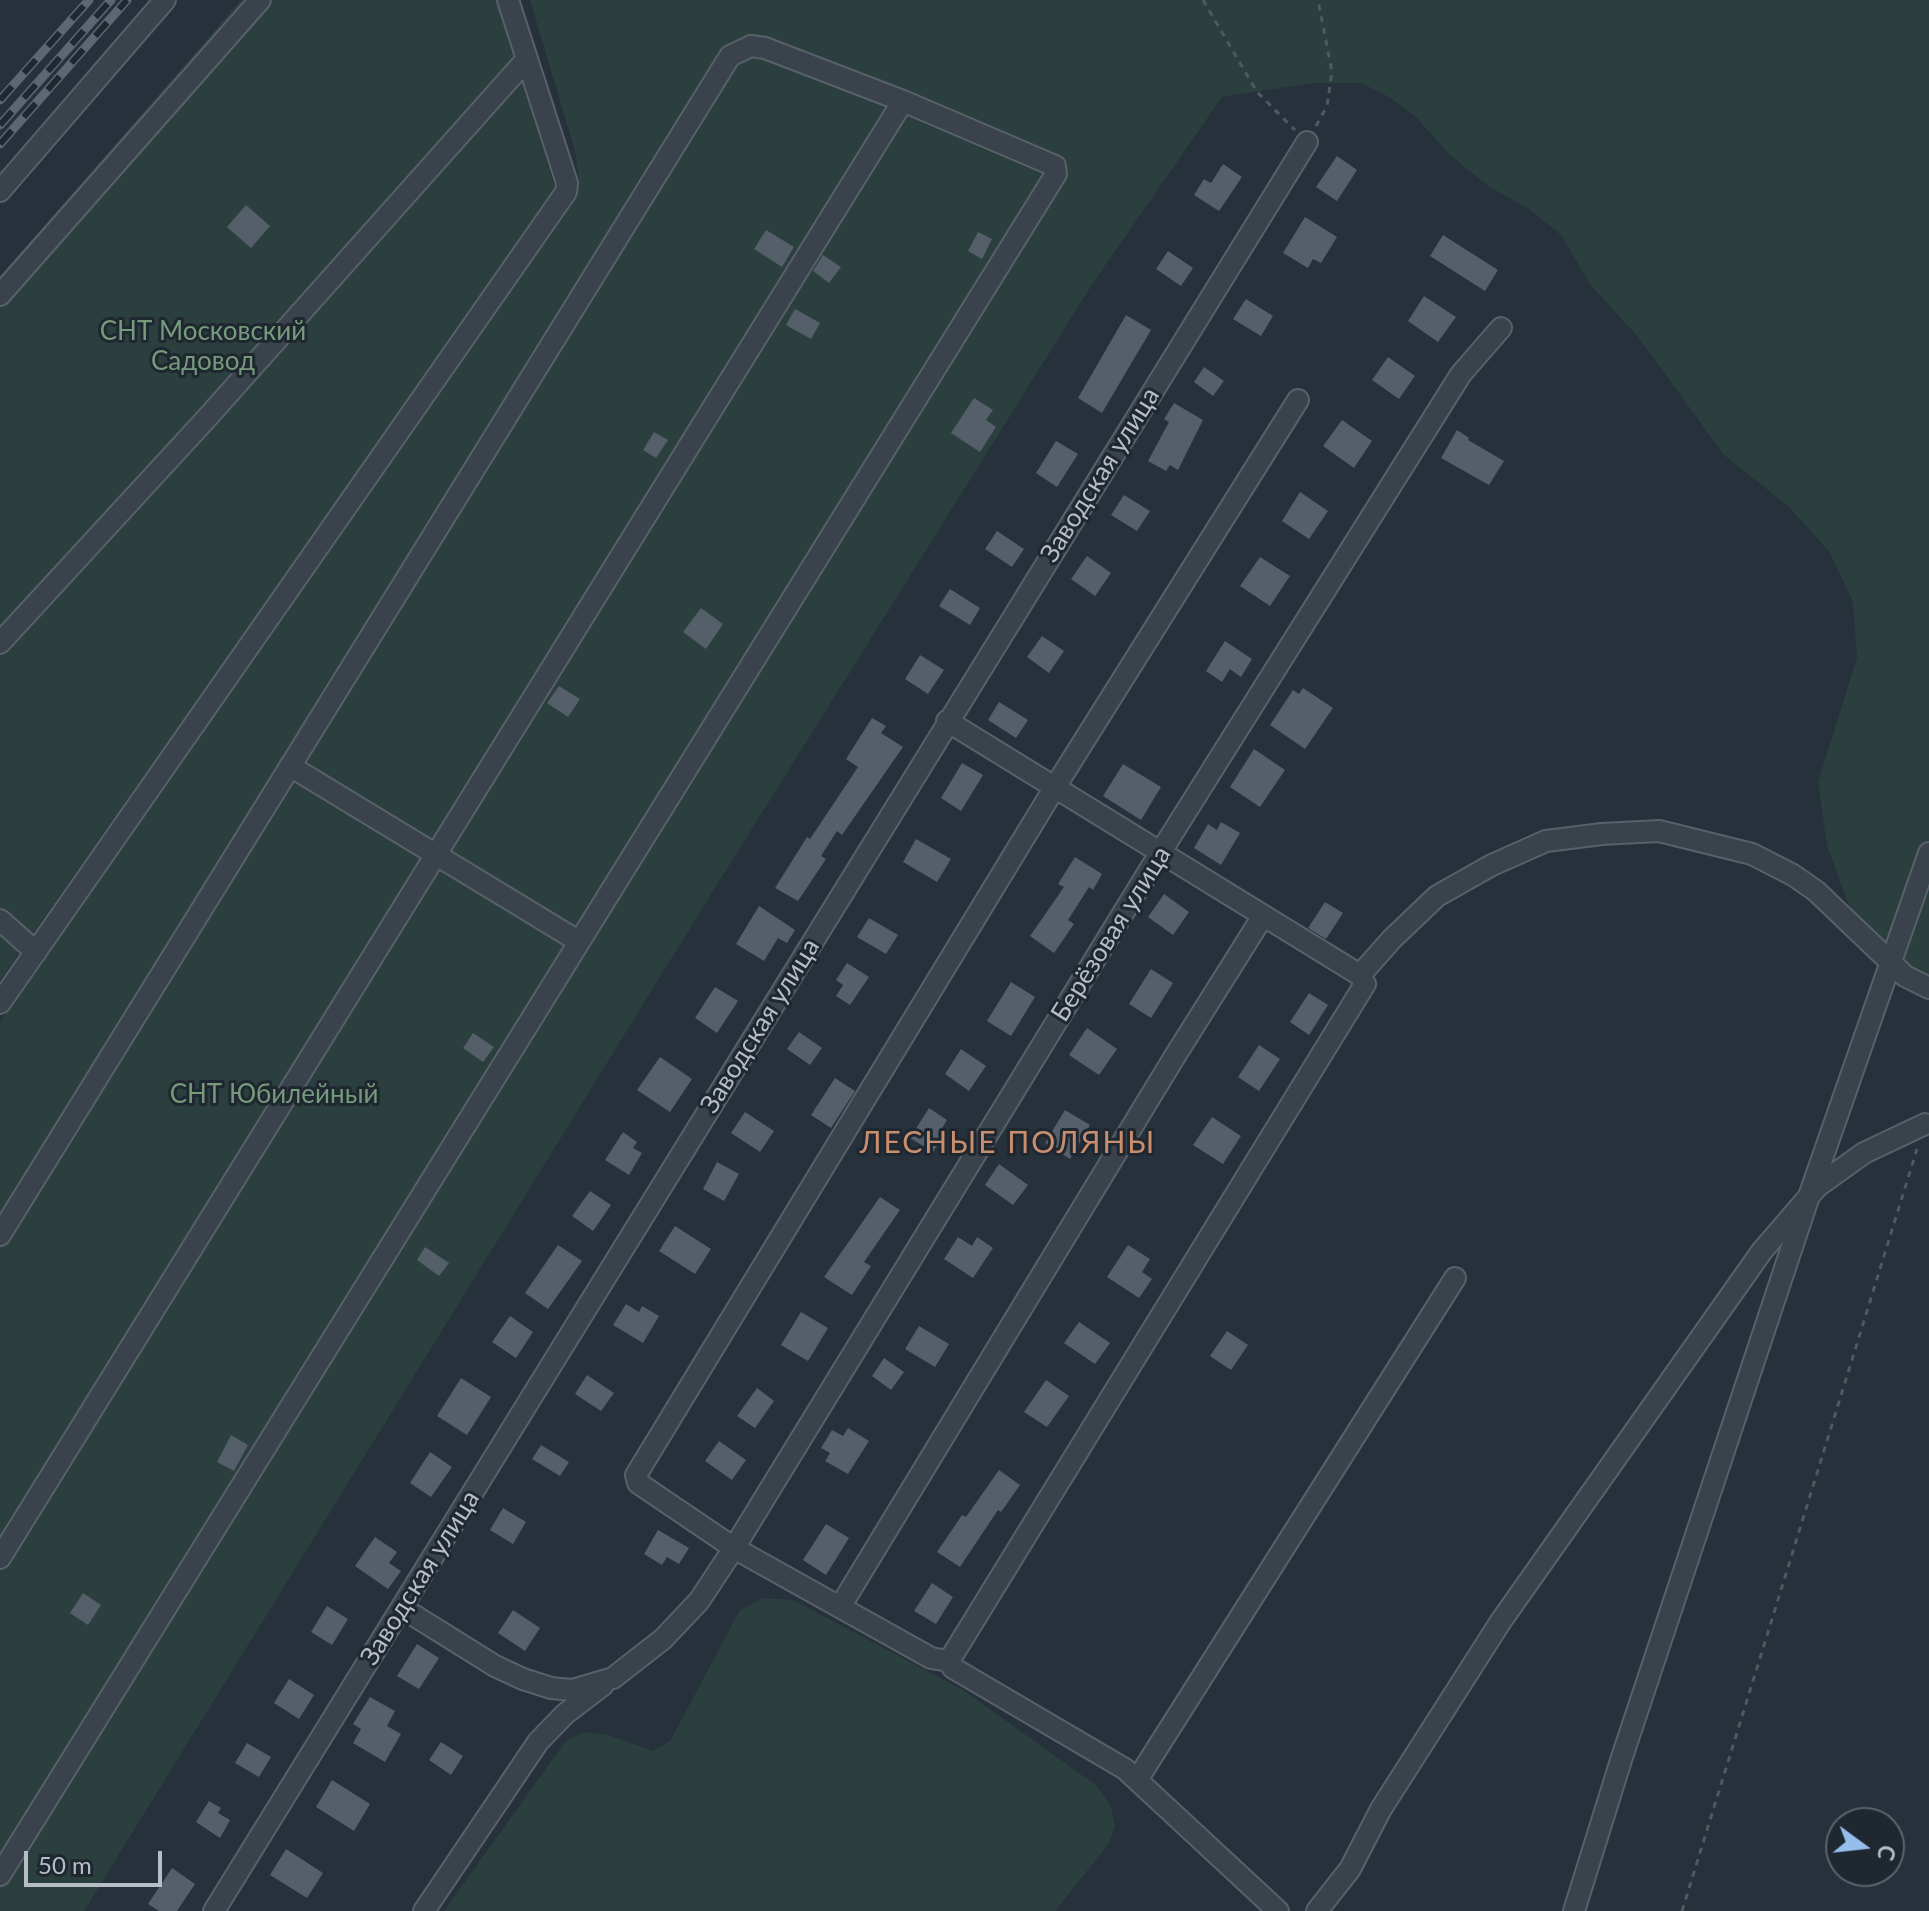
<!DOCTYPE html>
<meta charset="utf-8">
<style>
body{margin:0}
#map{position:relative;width:1929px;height:1911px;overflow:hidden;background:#26313b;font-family:Lato,sans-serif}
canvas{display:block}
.north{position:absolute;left:1825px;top:1807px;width:80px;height:80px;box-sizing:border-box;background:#1f2730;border:2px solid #5b636c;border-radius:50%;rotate:105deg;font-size:22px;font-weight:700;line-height:32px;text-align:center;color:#b6bdc6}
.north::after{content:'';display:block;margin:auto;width:28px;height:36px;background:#95beec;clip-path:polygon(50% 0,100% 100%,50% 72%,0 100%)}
.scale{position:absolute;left:24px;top:1851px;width:138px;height:36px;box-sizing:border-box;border:4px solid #b6bdc6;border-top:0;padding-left:10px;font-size:24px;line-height:28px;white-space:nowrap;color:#b6bdc6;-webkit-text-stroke:6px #1f2730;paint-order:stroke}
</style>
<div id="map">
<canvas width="1929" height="1911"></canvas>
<div class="north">С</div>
<div class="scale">50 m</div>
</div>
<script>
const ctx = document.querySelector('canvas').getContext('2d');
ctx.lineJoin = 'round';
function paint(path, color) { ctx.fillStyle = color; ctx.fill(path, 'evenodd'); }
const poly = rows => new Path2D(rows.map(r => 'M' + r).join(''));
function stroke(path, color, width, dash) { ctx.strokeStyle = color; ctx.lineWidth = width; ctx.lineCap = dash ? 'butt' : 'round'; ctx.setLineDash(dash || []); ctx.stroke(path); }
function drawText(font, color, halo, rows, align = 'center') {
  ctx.font = font + ' Lato,sans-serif'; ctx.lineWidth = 6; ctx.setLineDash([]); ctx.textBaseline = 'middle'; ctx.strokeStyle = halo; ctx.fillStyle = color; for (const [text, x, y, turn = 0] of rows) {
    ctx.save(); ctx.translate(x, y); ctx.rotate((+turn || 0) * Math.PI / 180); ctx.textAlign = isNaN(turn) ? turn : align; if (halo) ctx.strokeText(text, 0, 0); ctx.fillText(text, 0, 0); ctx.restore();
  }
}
paint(poly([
 [241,0,496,0,556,191,0,980,0,276],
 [530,0,1929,0,1929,984,1925,995,1891,978,1850,908,1827,846,1818,782,1857,658,1853,602,1829,551,1789,507,1724,455,1638,337,1589,283,1562,236,1528,208,1488,186,1449,154,1415,116,1389,97,1361,83,1313,83,1222,97,1093,283,710,896,84,1911,0,1911,0,1022,222,700,571,201,579,179,575,151],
 [762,1598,793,1600,963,1690,1097,1786,1111,1806,1115,1826,1109,1843,1055,1911,444,1911,565,1742,583,1732,608,1735,653,1751,670,1741,740,1610]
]), '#2b3f3e');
paint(poly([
 [1337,156,1357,170,1337,201,1316,187],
 [1223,164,1242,177,1219,211,1194,195,1204,179,1211,183],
 [246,205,270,226,251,248,227,227],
 [1305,217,1337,237,1321,263,1313,259,1308,268,1283,253],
 [766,230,794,247,782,267,754,249],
 [978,232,992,239,982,259,968,251],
 [1443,235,1498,270,1485,291,1430,256],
 [1168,251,1193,268,1181,286,1156,269],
 [823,255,841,267,829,283,813,271],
 [1424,296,1456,317,1438,342,1408,321],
 [1246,299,1273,316,1261,336,1233,319],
 [795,309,820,323,811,339,786,325],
 [1126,315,1151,330,1102,413,1078,398],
 [1388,357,1415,376,1399,399,1372,380],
 [1204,367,1224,381,1213,396,1194,382],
 [974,398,993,410,986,420,996,427,980,452,951,433],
 [1174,403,1203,420,1178,470,1170,465,1166,471,1148,461,1169,422,1164,419],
 [1342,420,1372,441,1354,468,1323,446],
 [1457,430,1469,438,1468,440,1504,461,1489,485,1441,458],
 [654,432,668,440,656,458,643,450],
 [1056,441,1078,454,1057,487,1036,473],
 [1300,492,1328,511,1309,539,1282,521],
 [1124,495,1150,511,1137,531,1111,515],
 [997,531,1024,549,1012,567,985,549],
 [1087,556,1111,573,1095,596,1071,579],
 [1260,557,1290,576,1270,606,1240,586],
 [950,589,980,608,970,625,939,606],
 [701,608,723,624,706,649,683,632],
 [1042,636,1064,651,1049,673,1027,657],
 [1225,641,1252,659,1241,677,1230,669,1222,682,1206,671],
 [920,655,944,670,928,694,905,679],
 [559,686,580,699,568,717,547,703],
 [1303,688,1333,708,1305,749,1270,725,1293,690,1299,694],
 [999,702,1028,720,1016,738,988,720],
 [872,718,886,726,881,733,903,747,842,835,837,831,821,856,826,859,798,901,775,888,807,837,810,839,858,767,846,759],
 [1254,749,1285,770,1260,807,1230,787],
 [962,763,983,775,961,811,941,798],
 [1123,764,1161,787,1141,820,1103,796],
 [1221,822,1240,833,1221,865,1194,848,1208,824,1217,830],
 [916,839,951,859,937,882,903,862],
 [1075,857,1102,874,1093,890,1089,887,1068,920,1074,924,1054,953,1030,936,1064,887,1058,884],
 [1164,894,1189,912,1173,935,1148,917],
 [1325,902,1343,913,1326,939,1308,928],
 [759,906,795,930,787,943,778,938,764,961,736,944],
 [869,918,898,935,886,954,857,937],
 [847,963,869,977,850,1005,836,996,843,985,836,980],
 [1151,969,1173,983,1151,1018,1129,1004],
 [1011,982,1035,997,1011,1036,987,1021],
 [715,987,738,1001,717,1033,695,1018],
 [1309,993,1328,1005,1309,1035,1290,1022],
 [1087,1028,1117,1049,1099,1075,1069,1055],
 [799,1032,822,1048,810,1065,787,1049],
 [473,1033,494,1047,483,1062,463,1048],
 [1259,1045,1280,1059,1259,1091,1238,1077],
 [961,1049,986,1066,969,1091,945,1074],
 [660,1057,692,1079,670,1112,637,1090],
 [835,1078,855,1091,831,1128,811,1115],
 [929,1108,947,1120,938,1135,942,1138,933,1152,910,1138],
 [1065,1110,1090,1125,1070,1159,1045,1143],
 [745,1112,774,1131,760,1152,731,1133],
 [1212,1117,1241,1136,1223,1164,1193,1145],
 [623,1132,637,1142,633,1148,642,1153,629,1175,605,1160],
 [717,1162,739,1174,724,1201,703,1189],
 [999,1164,1028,1185,1013,1205,985,1185],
 [590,1191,611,1205,593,1231,572,1216],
 [880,1197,900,1210,864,1262,871,1266,852,1295,824,1277],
 [675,1226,711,1249,695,1274,659,1251],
 [958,1237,972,1246,977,1237,993,1248,973,1278,944,1259],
 [558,1245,582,1261,548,1309,525,1293],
 [1128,1245,1150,1259,1142,1272,1152,1279,1139,1298,1107,1277],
 [425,1247,449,1263,439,1276,417,1260],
 [626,1304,639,1312,642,1306,659,1316,643,1343,613,1325],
 [801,1312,828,1328,808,1361,781,1345],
 [510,1316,533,1332,516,1358,492,1342],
 [1079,1322,1110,1343,1095,1364,1064,1343],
 [919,1326,949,1344,935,1367,905,1349],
 [1227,1331,1248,1345,1231,1370,1210,1356],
 [884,1358,904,1372,891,1390,872,1376],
 [587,1375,614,1393,601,1411,575,1394],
 [461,1378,491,1397,467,1435,437,1416],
 [1046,1380,1069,1396,1047,1427,1024,1412],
 [757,1388,774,1401,755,1428,737,1416],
 [848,1428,869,1441,848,1474,825,1461,830,1453,821,1448,832,1430,843,1436],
 [231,1435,248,1445,234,1471,217,1462],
 [719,1441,746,1460,732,1480,705,1461],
 [541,1445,569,1462,560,1476,532,1459],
 [430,1452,452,1467,431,1497,410,1483],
 [999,1470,1020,1485,1001,1512,998,1510,960,1567,937,1552,962,1515,966,1517],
 [503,1508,526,1522,513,1544,490,1530],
 [826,1524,849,1538,826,1575,803,1560],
 [658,1530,689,1548,679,1564,667,1557,662,1565,644,1554],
 [375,1537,397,1552,389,1563,401,1571,388,1589,355,1566],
 [932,1583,953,1597,936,1624,914,1611],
 [83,1593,101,1605,88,1625,70,1613],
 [327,1606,348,1619,332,1645,311,1632],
 [513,1610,540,1628,525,1651,498,1633],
 [417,1644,439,1658,419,1689,397,1676],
 [289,1679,314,1695,299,1719,274,1703],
 [370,1697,395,1711,387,1726,401,1734,385,1762,353,1743,361,1729,353,1724],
 [441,1742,463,1756,451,1775,429,1760],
 [247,1743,271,1757,259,1777,235,1763],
 [332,1780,370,1804,354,1831,316,1807],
 [209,1801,221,1808,218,1813,230,1820,220,1838,196,1822],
 [286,1849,323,1873,307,1898,270,1875],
 [172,1868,195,1884,177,1911,159,1911,148,1904]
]), '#545f6a');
const minor = poly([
 [0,191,165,0],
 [0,295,260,0],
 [0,643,206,419,527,59],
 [947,721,1360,975,1365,984,949,1661],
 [290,766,578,941],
 [0,920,36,952],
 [1360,975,1392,939,1437,896,1492,865,1546,841,1602,834,1659,831,1752,854,1793,875,1816,891,1905,976,1929,988],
 [0,1003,566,192,567,183,508,0],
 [0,1235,730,56,751,46,765,48,903,101,1055,166,1056,174,0,1875],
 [0,1558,903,101],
 [840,1607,1175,1056,1263,916],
 [402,1608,495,1666,523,1679,551,1688,572,1690,613,1678,663,1639,699,1601,734,1548,1160,853,1461,374,1501,328],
 [1137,1780,1455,1278],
 [214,1911,1307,142],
 [424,1911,538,1742,565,1714,603,1685],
 [1278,1911,1125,1769,953,1668,949,1661,931,1658,734,1548,638,1483,636,1475,1055,787,1298,400],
 [1317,1911,1350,1869,1381,1809,1501,1621,1762,1251,1818,1186,1864,1153,1925,1124],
 [1574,1911,1622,1757,1808,1199,1929,853]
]);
stroke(minor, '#586069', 24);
stroke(poly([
 [1203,0,1257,92,1295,130],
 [1316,126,1327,106,1332,72,1318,0],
 [1682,1911,1917,1149]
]), '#4a5c5d', 3, [6, 6]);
stroke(minor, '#3a424b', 20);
const rail = poly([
 [0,100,89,0],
 [0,125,111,0],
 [0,144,127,0]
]);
stroke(rail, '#5c6772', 9);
stroke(rail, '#1f2730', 6, [18]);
drawText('26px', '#769a7c', '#1f2730', [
 ["СНТ Московский",203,332],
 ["Садовод",203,362],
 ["СНТ Юбилейный",274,1095]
]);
drawText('26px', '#b6bdc6', '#1f2730', [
 ["Заводская улица",1100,475,-58],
 ["Берёзовая улица",1111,934,-58],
 ["Заводская улица",760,1026,-58],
 ["Заводская улица",420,1578,-58]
]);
ctx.letterSpacing = '2px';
drawText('30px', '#c98e6e', '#1f2730', [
 ["ЛЕСНЫЕ ПОЛЯНЫ",1008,1143]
]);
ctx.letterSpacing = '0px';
</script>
